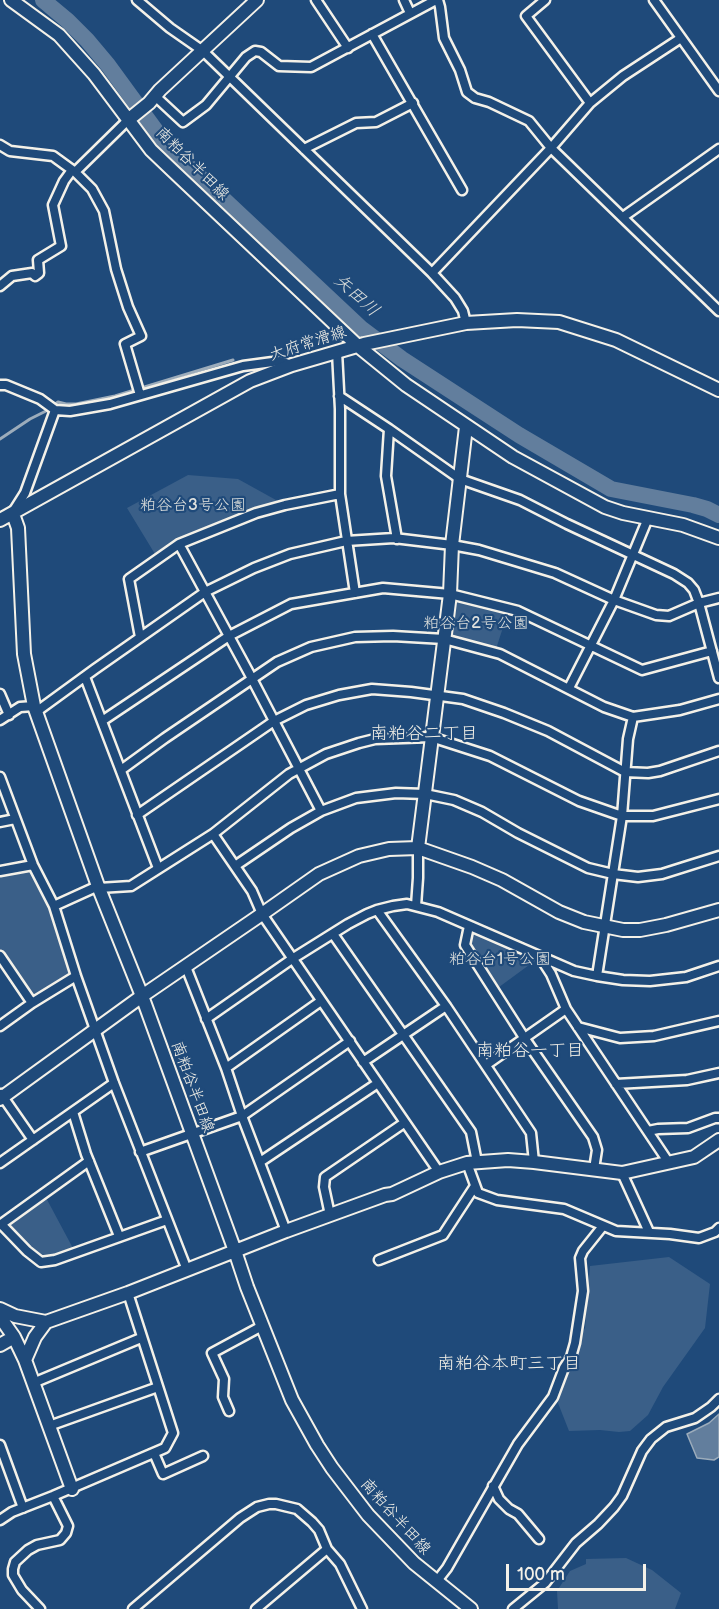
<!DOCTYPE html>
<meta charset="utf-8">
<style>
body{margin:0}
#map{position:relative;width:719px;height:1609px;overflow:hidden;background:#1f4a7a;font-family:"Balsamiq Sans",sans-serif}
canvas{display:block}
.scale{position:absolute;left:506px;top:1564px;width:140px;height:27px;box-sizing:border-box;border:3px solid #f4f1e8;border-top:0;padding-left:8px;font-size:18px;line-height:21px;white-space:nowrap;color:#f4f1e8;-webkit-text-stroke:4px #1f4a7a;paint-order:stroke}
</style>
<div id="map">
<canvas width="719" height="1609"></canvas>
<div class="scale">100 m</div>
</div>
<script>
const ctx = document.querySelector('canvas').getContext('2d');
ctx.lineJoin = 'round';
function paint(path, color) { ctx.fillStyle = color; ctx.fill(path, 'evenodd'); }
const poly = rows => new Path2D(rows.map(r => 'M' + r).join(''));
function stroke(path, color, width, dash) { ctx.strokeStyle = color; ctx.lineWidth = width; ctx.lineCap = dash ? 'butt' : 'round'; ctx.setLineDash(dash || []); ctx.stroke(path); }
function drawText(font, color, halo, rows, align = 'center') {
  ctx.font = font + ' "Balsamiq Sans","Klee One",sans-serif'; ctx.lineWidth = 4.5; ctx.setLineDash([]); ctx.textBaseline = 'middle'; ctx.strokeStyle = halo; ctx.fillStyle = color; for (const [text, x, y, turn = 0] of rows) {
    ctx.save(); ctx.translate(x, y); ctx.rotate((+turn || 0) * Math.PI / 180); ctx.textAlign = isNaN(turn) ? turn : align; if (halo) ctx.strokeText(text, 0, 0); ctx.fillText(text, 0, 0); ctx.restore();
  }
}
paint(poly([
 [188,475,238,479,285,505,179,544,158,559,127,508],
 [450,594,509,609,495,652,444,639],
 [33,865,76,976,32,1003,0,959,0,871],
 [469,926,540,957,495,990,465,945],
 [44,1194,75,1252,41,1262,1,1224],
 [669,1257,710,1284,705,1328,663,1387,648,1415,630,1431,619,1432,600,1430,569,1431,558,1403,562,1369,585,1328,590,1266],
 [626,1558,652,1570,681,1593,675,1609,558,1609,557,1591,570,1571,586,1564,586,1559]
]), '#3a5f88');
const water = poly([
 [719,1414,719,1457,714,1460,697,1458,687,1434,709,1423,719,1414]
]);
paint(water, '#627e9d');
stroke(water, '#9cacbb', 1.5);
stroke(poly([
 [0,439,30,419,46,411,58,402,66,404,76,404,115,396,233,360]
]), '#9cacbb', 3);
stroke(poly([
 [43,0,68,21,87,40,108,65,170,150,198,175,362,329,402,359,519,435,611,489,693,505,707,509,719,515]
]), '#627e9d', 16);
const street = poly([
 [137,0,170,28,203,51,432,273,455,298,463,311,466,323],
 [316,0,348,48],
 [404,0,410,13],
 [438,0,440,7,444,38,460,70,467,92,475,98,489,102,529,121,551,148,719,311],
 [545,0,526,16,590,103],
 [654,0,719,91],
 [372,34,462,190],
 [155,96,183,122,206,105,246,57,255,51,261,52,279,66,311,67,436,0],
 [0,145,10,151,53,156,75,172,92,189,104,211,116,269,128,307,141,336,125,344,140,395],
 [304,149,356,123,376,122,413,103],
 [75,172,128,120],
 [623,217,719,149],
 [432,273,551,148,590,103,623,76,681,38],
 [0,286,12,276,32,273,35,276,39,273,38,260,61,246,53,205,64,181,72,170],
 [337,352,340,409,340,494,355,593],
 [0,385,6,385,40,399,55,410,70,411,110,404,243,366,280,361,292,365],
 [339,396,389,429,386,476,397,539],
 [389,429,460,479,520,500,567,524,674,574,688,583,694,590,699,603,719,678],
 [13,512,25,493,55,410],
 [179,544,249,673,321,811],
 [140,637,129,579,179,544,256,513,285,505,340,494],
 [85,677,158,868],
 [569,688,614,600,648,518],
 [0,694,9,715],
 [36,712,95,669,205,592,254,568,290,554,346,541,394,538,452,545,479,550,555,573,614,600,656,615,669,616,699,603,719,598],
 [0,720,20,707,34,706],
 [102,721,229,636,291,604,383,588,450,594,518,611,642,670,712,651],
 [121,770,165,738,277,662,311,647,355,637,393,636,444,639,500,654,604,707,633,717,680,710,719,699],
 [0,777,33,865,54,906,76,976,114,1083,187,1270],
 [137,815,274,721,306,705,339,695,372,689,411,692,463,699,504,713,548,731,625,772,648,773,660,771,719,751],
 [0,822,15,819],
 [213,834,252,891,262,914,439,1172],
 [235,866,291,828,321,811,356,798,396,793,425,794,454,800,482,812,518,833,588,868,613,874,638,877,662,874,719,856],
 [0,871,33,865],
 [99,888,131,886,213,834,289,774,326,754,359,743,375,739,431,737,490,756,579,801,622,816,653,816,719,799],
 [54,906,98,886],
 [416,906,418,878,418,848],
 [377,910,446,1006,531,1133,534,1162],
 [469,926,465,945,525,1039,593,1137,597,1150,594,1169],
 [333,934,471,1132,477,1162],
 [0,956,32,1003],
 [540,957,551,974,566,1009,669,1163],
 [186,967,226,1068,242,1116,286,1231],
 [597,976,622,816,628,739,633,717],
 [206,1019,292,959,348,924,367,914,377,910,393,906,407,904,438,912,574,971,597,976,623,980,650,981,686,977,719,966],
 [0,1026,32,1003,76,976],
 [578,1027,620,1038,654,1036,719,1021],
 [363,1062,446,1006],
 [486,1065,566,1009],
 [226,1068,321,1001],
 [616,1084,687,1080,719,1073],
 [1,1094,33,1140],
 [73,1112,86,1154,119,1236],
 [648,1131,658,1129,688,1128,715,1118,719,1118],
 [140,1152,242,1116,350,1041],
 [260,1162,378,1083],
 [0,1163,114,1083],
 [467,1163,478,1193,497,1200,564,1209,616,1231,670,1234,699,1238,715,1232,719,1228],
 [622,1173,649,1232],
 [330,1215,324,1187,325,1177,404,1123],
 [1,1224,27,1251,41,1262,55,1260,167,1220],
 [0,1225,89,1161],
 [379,1260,443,1235,475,1186],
 [33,1383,141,1338],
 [229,1411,223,1397,224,1379,212,1353,262,1326],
 [49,1426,158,1387],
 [0,1445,23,1508],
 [154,1453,163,1474,203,1456],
 [493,1486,499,1499,509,1509,518,1514,539,1539],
 [0,1520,12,1512,53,1496,165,1448,173,1433,128,1293],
 [436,1582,447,1568,518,1444,553,1397,564,1368,571,1357,575,1343,583,1291,580,1258,583,1251,603,1226],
 [40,1609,22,1590,13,1575,13,1569,15,1562,28,1550,37,1545,60,1540,66,1533,68,1526,53,1496],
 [133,1609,240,1518,257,1507,269,1504,276,1504,297,1509,312,1522,319,1530,327,1549,340,1564,362,1609],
 [256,1609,327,1549],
 [513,1609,545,1583,576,1543,598,1524,614,1507,622,1496,642,1451,651,1439,666,1427,695,1418,711,1407,719,1399]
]);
const secondary = poly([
 [11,0,59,35,94,74,151,150,173,171,358,346,406,385,513,457,605,507,623,513,683,525,719,538],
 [128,120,149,103,160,90,257,0],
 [13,514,18,528,24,654,34,706,98,886,142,996,235,1251,247,1287,292,1400,317,1445,332,1468,368,1515,414,1563,471,1609],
 [0,520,250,381,292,365,364,344,466,323,517,320,559,322,616,340,719,390],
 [418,848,450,594,452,545,466,427],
 [0,1099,142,996,262,914,319,874,359,856,389,849,418,848,472,867,502,880,559,912,584,922,623,930,640,930,666,925,719,910],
 [0,1309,15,1316,46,1322,128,1293,286,1231,385,1195,392,1194,439,1172,467,1163,508,1160,534,1162,622,1173,694,1157,719,1140],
 [0,1317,14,1337,25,1360,72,1489],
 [0,1345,14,1337],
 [25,1360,35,1337,46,1322]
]);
stroke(street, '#f4f1e8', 13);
stroke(secondary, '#f4f1e8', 16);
stroke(street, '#1f4a7a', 8);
stroke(secondary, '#1f4a7a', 12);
drawText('16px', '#f4f1e8', '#1f4a7a', [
 ["南粕谷半田線",192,164,45],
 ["大府常滑線",308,344,-18],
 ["南粕谷半田線",192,1087,70],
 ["南粕谷半田線",395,1517,48]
]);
drawText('16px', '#e1e2de', '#1f4a7a', [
 ["粕谷台3号公園",193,506],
 ["粕谷台2号公園",476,624],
 ["粕谷台1号公園",500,960]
]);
drawText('italic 18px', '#dee0dd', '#1f4a7a', [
 ["矢田川",356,296,42]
]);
drawText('18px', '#f4f1e8', '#1f4a7a', [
 ["南粕谷二丁目",424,734],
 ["南粕谷一丁目",530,1051],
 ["南粕谷本町三丁目",509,1364]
]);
</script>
